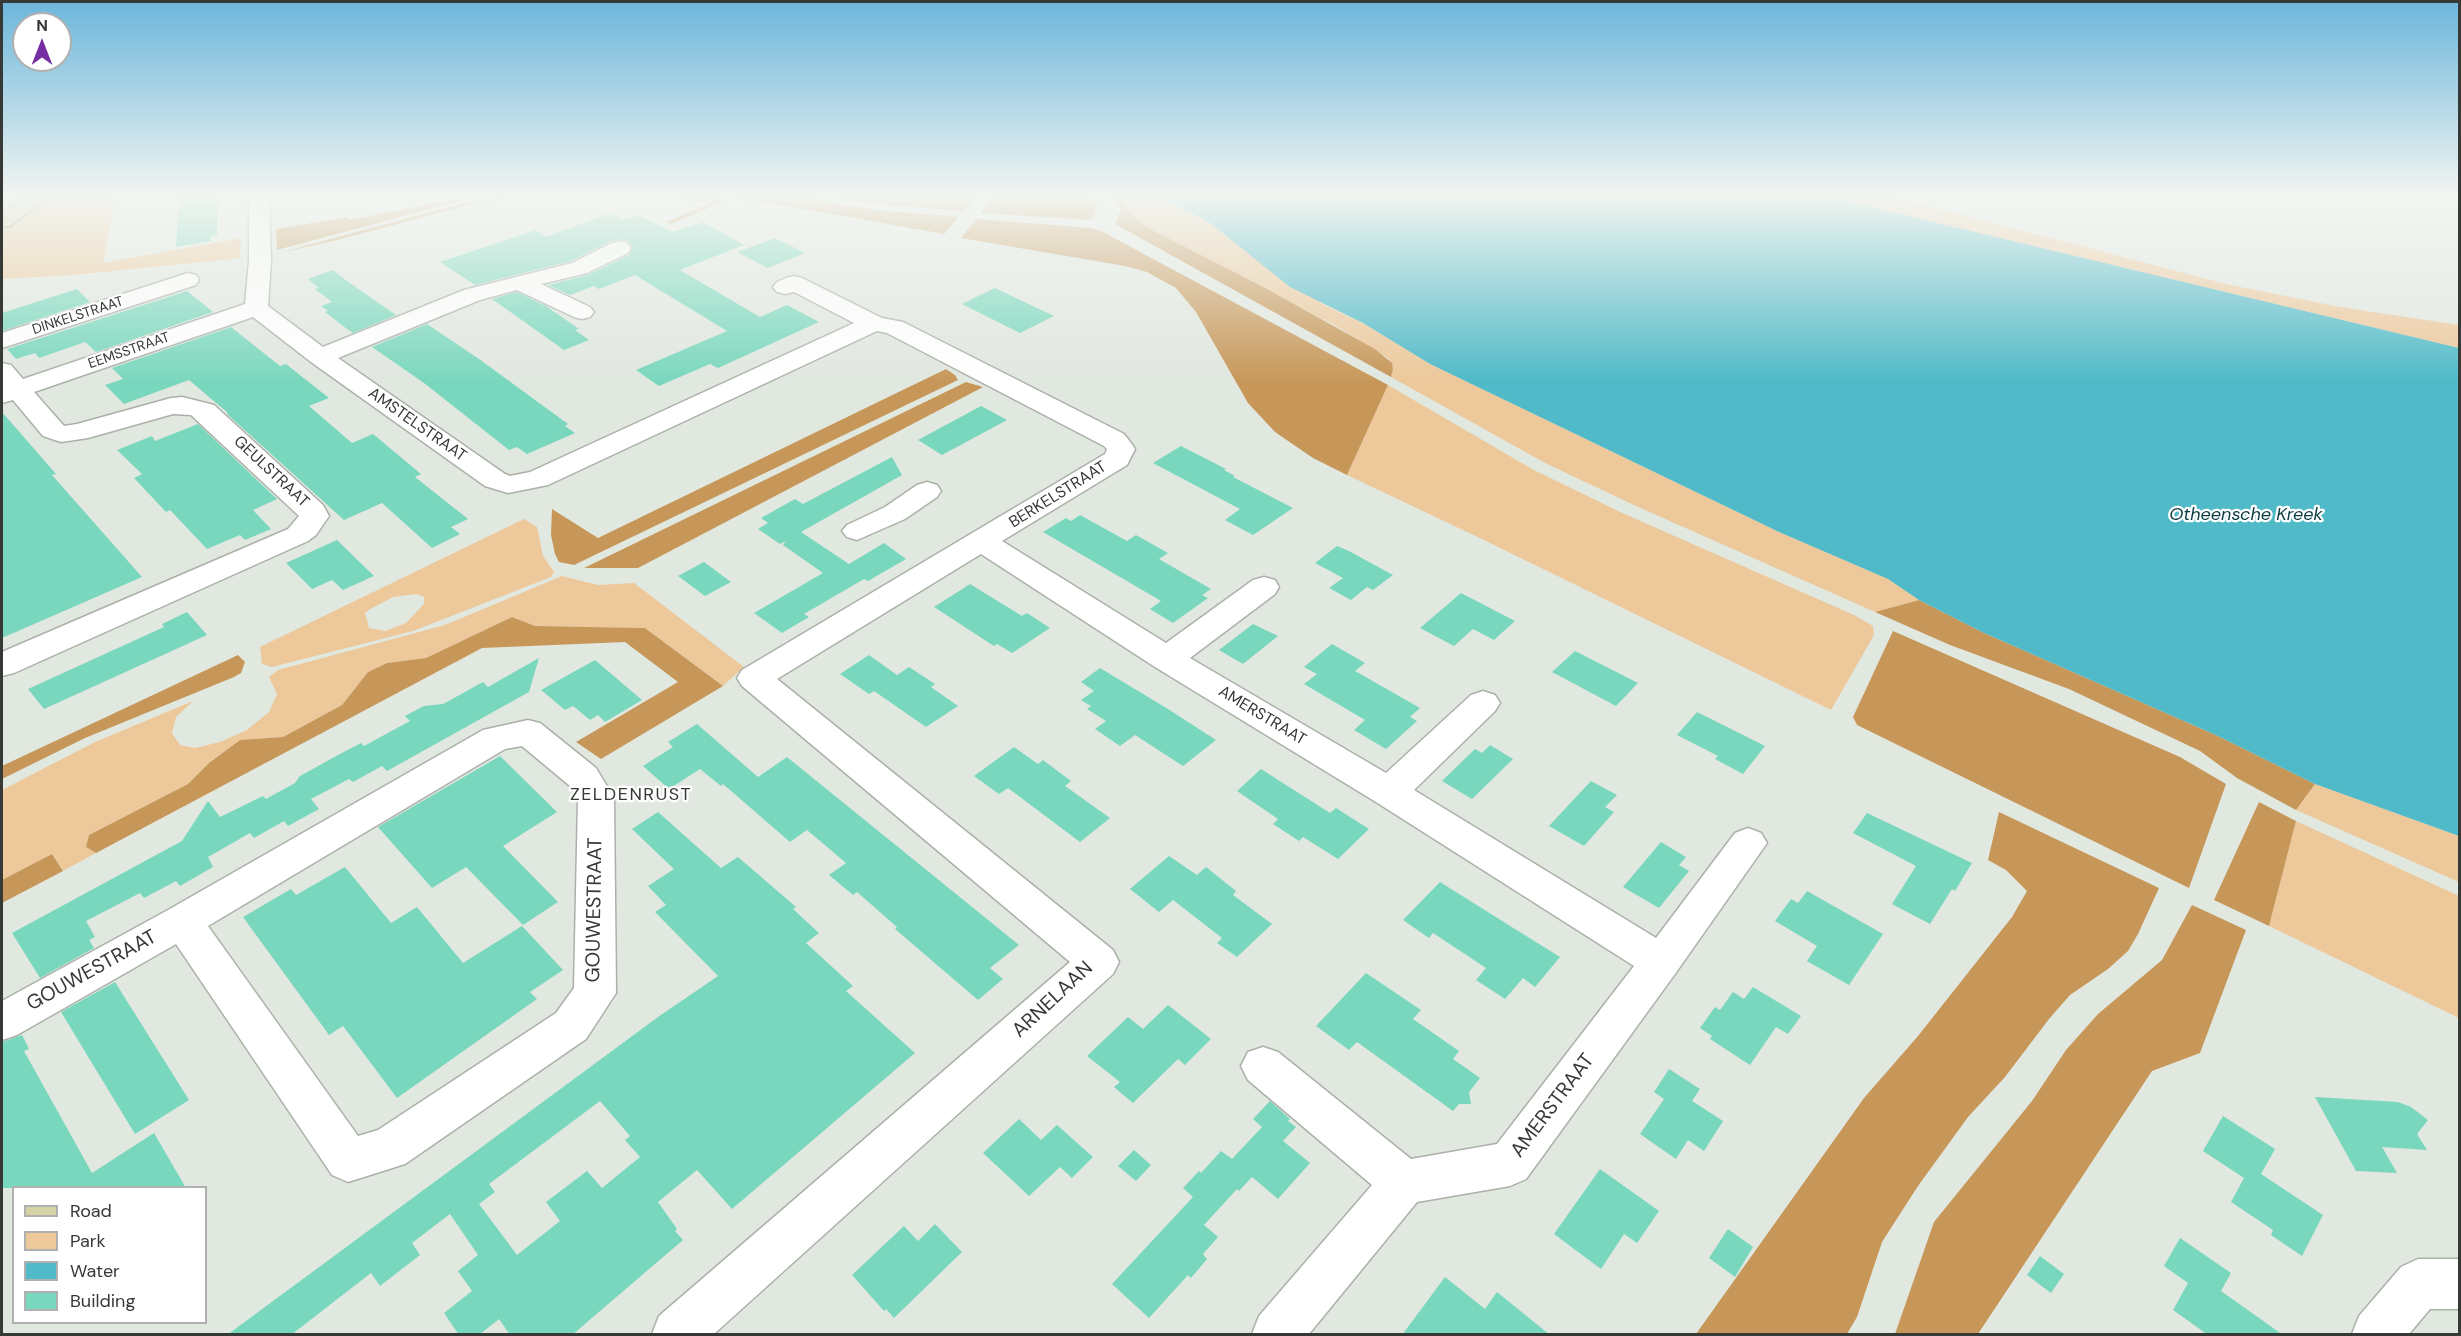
<!DOCTYPE html>
<style>
body{margin:0}
#map{position:relative;width:2461px;height:1336px;overflow:hidden;background:#e1e8e0;font-family:"DM Sans",sans-serif}
canvas{display:block}
.frame{position:absolute;inset:0;border:3px solid #373936;pointer-events:none}
.legend{position:absolute;left:12px;top:1186px;width:195px;height:138px;box-sizing:border-box;background:#fff;border:2px solid #afb0af;margin:0;padding:8px 10px;list-style:none;font-size:18px;color:#373936}
.legend li{display:flex;align-items:center;gap:12px;height:30px}
.legend b{width:30px;border:2px solid #afb0af}
.north{position:absolute;left:12px;top:12px;width:60px;height:60px;box-sizing:border-box;background:#fff;border:2px solid #afb0af;border-radius:50%;rotate:0deg;font-size:16px;font-weight:700;line-height:24px;text-align:center;color:#373936}
.north::after{content:'';display:block;margin:auto;width:21px;height:27px;background:#762fa3;clip-path:polygon(50% 0,100% 100%,50% 72%,0 100%)}
</style>
<div id="map">
<canvas width="2461" height="1336"></canvas>
<div class="frame"></div>
<ul class="legend">
<li><b style="height:8px;background:#d5d3a5"></b>Road</li>
<li><b style="height:16px;background:#edc89b"></b>Park</li>
<li><b style="height:16px;background:#50bac8"></b>Water</li>
<li><b style="height:16px;background:#79d7bd"></b>Building</li>
</ul>
<div class="north">N</div>
</div>
<script>
const ctx = document.querySelector('canvas').getContext('2d');
ctx.lineJoin = 'round';
function paint(path, color) { ctx.fillStyle = color; ctx.fill(path, 'evenodd'); }
const poly = rows => new Path2D(rows.map(r => 'M' + r).join(''));
function stroke(path, color, width, dash) { ctx.strokeStyle = color; ctx.lineWidth = width; ctx.lineCap = dash ? 'butt' : 'round'; ctx.setLineDash(dash || []); ctx.stroke(path); }
function drawText(font, color, halo, rows, align = 'center') {
  ctx.font = font + ' "DM Sans",sans-serif'; ctx.lineWidth = 4.5; ctx.setLineDash([]); ctx.textBaseline = 'middle'; ctx.strokeStyle = halo; ctx.fillStyle = color; for (const [text, x, y, turn = 0] of rows) {
    ctx.save(); ctx.translate(x, y); ctx.rotate((+turn || 0) * Math.PI / 180); ctx.textAlign = isNaN(turn) ? turn : align; if (halo) ctx.strokeText(text, 0, 0); ctx.fillText(text, 0, 0); ctx.restore();
  }
}
paint(poly([
 [52,195,116,195,103,263,241,238,240,258,73,275,2,279,2,226],
 [1115,195,1165,195,1169,202,1210,223,1248,253,1326,306,1363,323,1430,364,1779,532,1888,579,1919,600,1875,612,1636,506,1545,463,1391,377,1393,368,1388,358,1336,326,1152,230,1136,219,1126,204],
 [1821,195,1887,195,2226,284,2340,307,2459,325,2459,348],
 [1388,385,1532,469,1620,512,1854,615,1873,626,1874,635,1831,710,1486,541,1347,475],
 [524,519,537,527,543,556,554,572,551,577,413,631,272,667,262,664,260,647],
 [417,594,424,597,424,604,406,623,385,631,369,628,365,613,370,609,393,597],
 [562,576,598,585,634,583,744,667,723,686,645,628,535,626,512,617,426,658,387,663,368,672,342,705,283,737,240,740,209,763,188,784,89,835,86,847,96,853,63,871,52,854,2,880,2,790,95,742,193,701,176,717,172,733,180,745,195,748,220,742,247,730,269,712,277,694,269,677,278,670,445,625],
 [2315,784,2459,836,2459,882,2296,810],
 [2296,821,2459,896,2459,1018,2269,926]
]), '#edc89b');
paint(poly([
 [501,195,524,195,481,202,337,240,279,253,478,199],
 [652,195,687,195,728,200,671,224,666,222,711,203],
 [711,195,800,195,824,202,877,210,959,217,944,234,798,208],
 [823,195,977,195,964,211,874,204],
 [993,195,1085,195,1097,203,1094,217,1090,220,981,213],
 [1111,195,1115,195,1122,200,1136,219,1152,230,1267,289,1375,349,1392,363,1393,369,1391,377,1115,224,1121,209],
 [459,198,460,201,277,250,276,229,347,217,349,220],
 [976,219,1091,228,1101,231,1388,385,1347,475,1313,458,1275,432,1248,403,1196,312,1176,288,1147,272,1125,266,961,238],
 [946,369,955,375,958,380,574,565,559,562,555,554,551,535,552,509,598,538],
 [966,382,983,387,638,568,584,568],
 [1919,600,1982,632,2218,736,2315,784,2296,810,2237,778,2200,751,2069,689,1950,645,1875,612],
 [512,617,535,626,645,628,723,686,601,759,576,742,678,682,625,642,482,648,96,853,86,847,89,835,188,784,209,763,240,740,283,737,342,705,368,672,387,663,426,658],
 [1893,631,2180,757,2226,784,2189,888,1857,725,1853,717],
 [238,655,245,662,241,673,234,677,85,738,2,779,2,766],
 [2259,802,2296,821,2269,926,2214,900],
 [1999,812,2159,888,2138,934,2128,951,2108,969,2070,995,2049,1019,2005,1077,1968,1117,1918,1186,1882,1242,1857,1317,1847,1334,1696,1334,1864,1098,1918,1036,2012,917,2027,891,2006,870,1988,860],
 [52,854,63,871,2,903,2,880],
 [2192,905,2246,930,2200,1053,2152,1071,1978,1334,1895,1334,1934,1222,2032,1101,2066,1050,2098,1014,2162,960]
]), '#c79759');
paint(poly([
 [1165,195,1821,195,2459,348,2459,836,2315,784,2218,736,1982,632,1919,600,1888,579,1779,532,1430,364,1363,323,1290,287,1210,223,1169,201]
]), '#50bac8');
paint(poly([
 [193,195,212,195,212,202,218,201,217,235,211,236,211,241,176,247,179,198],
 [610,213,623,220,638,215,672,232,703,222,744,245,680,270,760,317,787,305,819,322,718,368,710,364,659,386,636,370,727,331,635,275,599,289,594,286,570,295,548,285,588,275,629,255,633,247,629,241,621,239,611,241,571,261,475,285,440,262,536,230,546,237],
 [775,238,805,253,768,268,737,252],
 [333,270,347,281,396,315,353,333,347,329,325,312,328,311,321,306,332,302,315,289,319,288,308,279],
 [995,288,1054,316,1020,333,962,304],
 [77,289,90,302,2,331,2,313],
 [187,291,213,312,96,352,85,342,39,358,35,353,16,359,7,349],
 [517,292,546,306,579,329,575,330,589,340,564,350,492,299],
 [427,324,479,359,568,424,565,426,575,433,527,454,517,447,509,450,424,383,372,347],
 [231,327,280,366,286,364,329,398,309,406,352,443,373,434,421,474,415,477,468,519,451,527,460,534,432,548,382,503,344,520,227,414,228,413,189,380,124,404,105,385,123,379,112,368],
 [981,406,1007,420,942,455,918,440],
 [2,412,56,474,52,475,142,577,2,638],
 [198,424,277,499,253,510,271,529,245,540,240,535,207,549,170,510,166,512,134,478,142,474,117,450,152,436,155,441],
 [1181,446,1226,469,1224,470,1235,476,1233,477,1293,508,1253,535,1225,520,1240,509,1153,463],
 [892,457,902,475,801,532,849,564,884,543,906,559,868,581,864,579,804,614,809,617,782,633,754,613,823,573,783,545,786,541,780,544,758,529,768,523,761,518,795,499,803,504],
 [1080,515,1127,541,1136,535,1168,553,1159,559,1211,589,1202,595,1208,598,1173,623,1150,609,1161,601,1043,532,1066,518,1071,521],
 [337,540,374,576,343,590,332,580,312,589,286,563],
 [1337,546,1349,551,1393,575,1373,590,1367,587,1351,600,1329,588,1343,578,1315,563],
 [704,562,731,582,705,596,678,576],
 [970,584,1022,616,1027,613,1050,628,1012,653,997,644,994,646,934,607],
 [1461,593,1515,621,1494,640,1473,629,1454,646,1420,628],
 [187,612,207,635,44,709,28,689,164,627,162,624],
 [1253,624,1278,636,1243,664,1219,650],
 [1332,644,1365,663,1355,671,1420,708,1410,717,1417,721,1386,749,1354,730,1365,720,1304,684,1317,674,1304,667],
 [1575,651,1638,683,1616,706,1552,672],
 [869,655,897,675,909,667,935,684,931,687,958,706,926,727,874,691,869,694,840,674],
 [539,658,529,692,387,771,382,766,353,782,349,779,311,799,319,809,288,826,284,821,254,838,250,833,208,857,213,867,180,886,176,881,144,898,140,893,86,921,95,937,89,940,94,948,40,978,12,933,182,841,208,801,220,817,263,796,266,799,295,783,300,776,338,755,361,743,364,746,410,721,405,716,424,706,443,704,483,682,488,687],
 [595,660,642,700,605,722,598,715,590,720,573,706,565,710,541,690],
 [1100,668,1168,709,1216,740,1183,766,1135,735,1120,746,1095,729,1106,721,1087,709,1091,706,1081,700,1094,691,1081,682],
 [1697,712,1765,746,1743,774,1715,759,1718,756,1677,735],
 [697,724,758,777,787,757,1019,945,990,968,1003,979,978,1000,895,929,897,927,857,892,853,895,829,875,846,863,807,830,790,842,723,784,721,786,700,769,669,789,643,766,673,747,668,742],
 [1490,745,1513,759,1472,799,1442,781,1475,749,1482,753],
 [1014,747,1038,764,1043,760,1071,781,1065,786,1110,818,1080,842,1008,788,999,794,974,776],
 [500,756,557,812,503,846,558,902,523,925,466,867,432,888,378,827],
 [1261,769,1330,813,1336,808,1369,829,1338,859,1303,837,1299,841,1273,824,1278,819,1237,791],
 [1591,781,1617,795,1605,807,1614,812,1584,846,1549,826],
 [658,812,721,868,738,857,796,907,793,909,819,933,806,943,853,986,846,991,915,1053,732,1209,697,1170,658,1202,677,1229,675,1231,683,1240,572,1335,510,1335,499,1319,479,1335,459,1335,444,1313,472,1291,458,1271,478,1255,450,1214,412,1243,420,1255,380,1286,371,1273,291,1335,227,1335,658,1017,718,976,655,912,666,905,648,886,674,869,632,829],
 [600,1101,630,1136,625,1140,640,1157,602,1188,587,1171,546,1202,560,1221,517,1255,479,1204,495,1192,489,1184],
 [1867,813,1972,863,1955,891,1952,889,1930,924,1892,904,1916,866,1853,833],
 [1661,842,1686,857,1679,865,1689,871,1659,908,1623,887],
 [1169,856,1197,875,1206,867,1236,891,1233,895,1272,924,1237,957,1217,943,1222,938,1173,900,1159,912,1130,889],
 [345,867,391,923,417,907,463,963,522,926,563,970,530,992,537,999,397,1098,343,1026,329,1035,243,917,291,889,296,895],
 [1440,882,1515,929,1560,957,1535,987,1523,978,1505,999,1476,980,1486,968,1433,933,1429,938,1403,920],
 [1807,891,1883,934,1849,985,1807,961,1817,946,1775,921,1791,899,1798,903],
 [1366,973,1421,1010,1413,1019,1459,1051,1453,1059,1480,1078,1469,1092,1471,1104,1459,1104,1453,1111,1357,1042,1349,1050,1316,1026],
 [115,982,189,1100,135,1134,61,1012],
 [1753,987,1801,1016,1788,1034,1776,1027,1750,1065,1710,1039,1712,1036,1700,1028,1715,1007,1720,1010,1733,992,1744,999],
 [1168,1005,1211,1039,1185,1065,1178,1059,1133,1103,1114,1087,1120,1082,1087,1056,1128,1017,1143,1029],
 [22,1035,29,1049,24,1051,92,1173,154,1133,186,1188,2,1188,2,1042],
 [1669,1069,1700,1089,1692,1101,1723,1121,1704,1151,1688,1140,1676,1159,1640,1134,1664,1099,1654,1092],
 [2315,1097,2398,1102,2411,1107,2428,1120,2417,1134,2427,1150,2382,1147,2397,1173,2356,1171],
 [1270,1101,1290,1119,1288,1121,1296,1127,1283,1141,1310,1163,1278,1199,1252,1177,1239,1191,1237,1189,1204,1225,1218,1237,1203,1254,1207,1259,1191,1278,1188,1275,1149,1318,1112,1284,1193,1197,1183,1188,1199,1171,1201,1173,1221,1151,1232,1159,1262,1127,1253,1119],
 [2223,1116,2275,1149,2261,1174,2323,1215,2302,1256,2271,1235,2273,1230,2231,1202,2244,1178,2203,1151],
 [1019,1119,1041,1140,1057,1125,1093,1157,1072,1178,1060,1167,1029,1196,983,1153],
 [1134,1150,1151,1165,1136,1181,1118,1166],
 [1600,1169,1659,1211,1637,1243,1624,1234,1601,1269,1554,1234],
 [935,1224,962,1252,894,1318,886,1309,884,1311,852,1275,904,1226,918,1241],
 [1728,1229,1753,1247,1735,1277,1709,1258],
 [2180,1238,2231,1273,2221,1291,2283,1335,2208,1335,2173,1310,2188,1283,2164,1266],
 [2040,1256,2064,1274,2051,1293,2027,1275],
 [1445,1277,1485,1309,1497,1292,1550,1335,1402,1335]
]), '#79d7bd');
const minor = poly([
 [249,195,269,195,271,261,268,306,323,347,464,290,572,263,612,243,620,241,628,243,631,248,628,253,587,273,541,284,590,307,594,312,590,317,582,319,574,317,517,290,480,300,338,358,505,474,510,476,530,472,854,323,794,292,785,294,777,292,773,287,777,282,786,278,794,276,802,278,882,318,903,322,1124,434,1131,443,1135,449,1127,465,1002,541,1166,643,1253,580,1264,577,1275,580,1279,587,1275,594,1190,658,1386,773,1471,695,1483,691,1495,695,1500,703,1495,711,1414,790,1656,938,1735,833,1748,828,1761,833,1767,843,1675,974,1526,1179,1510,1186,1417,1202,1309,1334,1252,1334,1259,1316,1372,1185,1248,1080,1241,1066,1248,1052,1263,1047,1278,1052,1411,1159,1497,1144,1634,966,1376,802,1155,667,981,554,777,679,1113,950,1119,962,1113,974,714,1334,652,1334,659,1316,1070,962,742,686,737,678,742,670,1105,454,1107,449,1104,446,887,333,877,331,548,485,508,493,485,486,311,362,253,317,34,392,64,426,77,424,171,398,182,397,214,405,323,505,329,516,316,535,308,541,14,673,2,676,2,652,288,529,299,516,191,415,173,414,88,438,61,442,43,436,13,400,2,403,2,363,11,365,23,379,245,304,249,261,249,195],
 [467,195,499,195,496,199,477,203,470,201,467,195],
 [188,273,196,275,199,280,196,285,2,348,2,333,188,273],
 [927,482,937,485,941,491,937,497,905,519,857,540,847,537,842,531,847,525,885,507,917,485,927,482],
 [528,720,540,723,596,768,614,798,616,993,586,1039,405,1164,348,1182,332,1175,176,944,17,1035,2,1040,2,1001,168,910,483,730,528,720],
 [522,746,570,786,578,799,574,988,556,1013,378,1130,358,1136,208,926,505,749,522,746],
 [2418,1259,2460,1259,2460,1309,2430,1309,2409,1334,2352,1334,2359,1316,2401,1267,2418,1259]
]);
const major = poly([
 [27,195,51,195,10,226,2,227,2,212,27,195]
]);
stroke(minor, '#abb1a9', 3);
stroke(major, '#8c8a57', 3);
paint(minor, '#fff');
paint(major, '#d5d3a5');
const sky = ctx.createLinearGradient(0, 0, 0, 382);
sky.addColorStop(0, '#6bb6db');
sky.addColorStop(0.51, '#f2f5f1');
sky.addColorStop(1, '#f2f5f100');
ctx.fillStyle = sky;
ctx.fillRect(0, 0, 2461, 382);
drawText('14px', '#373936', '#fff', [
 ["DINKELSTRAAT",78,316,-18],
 ["EEMSSTRAAT",129,351,-19]
]);
drawText('16px', '#373936', '#fff', [
 ["AMSTELSTRAAT",417,425,35],
 ["GEULSTRAAT",271,472,43],
 ["BERKELSTRAAT",1058,495,-32],
 ["AMERSTRAAT",1262,716,31]
]);
drawText('italic 18px', '#093b42', '#fff', [
 ["Otheensche Kreek",2246,515]
]);
ctx.letterSpacing = '1.5px';
drawText('18px', '#373936', '#fff', [
 ["ZELDENRUST",631,795]
]);
ctx.letterSpacing = '0px';
drawText('20px', '#373936', '#fff', [
 ["GOUWESTRAAT",595,910,-89],
 ["GOUWESTRAAT",92,971,-29],
 ["ARNELAAN",1053,1000,-43],
 ["AMERSTRAAT",1553,1106,-53]
]);
</script>
